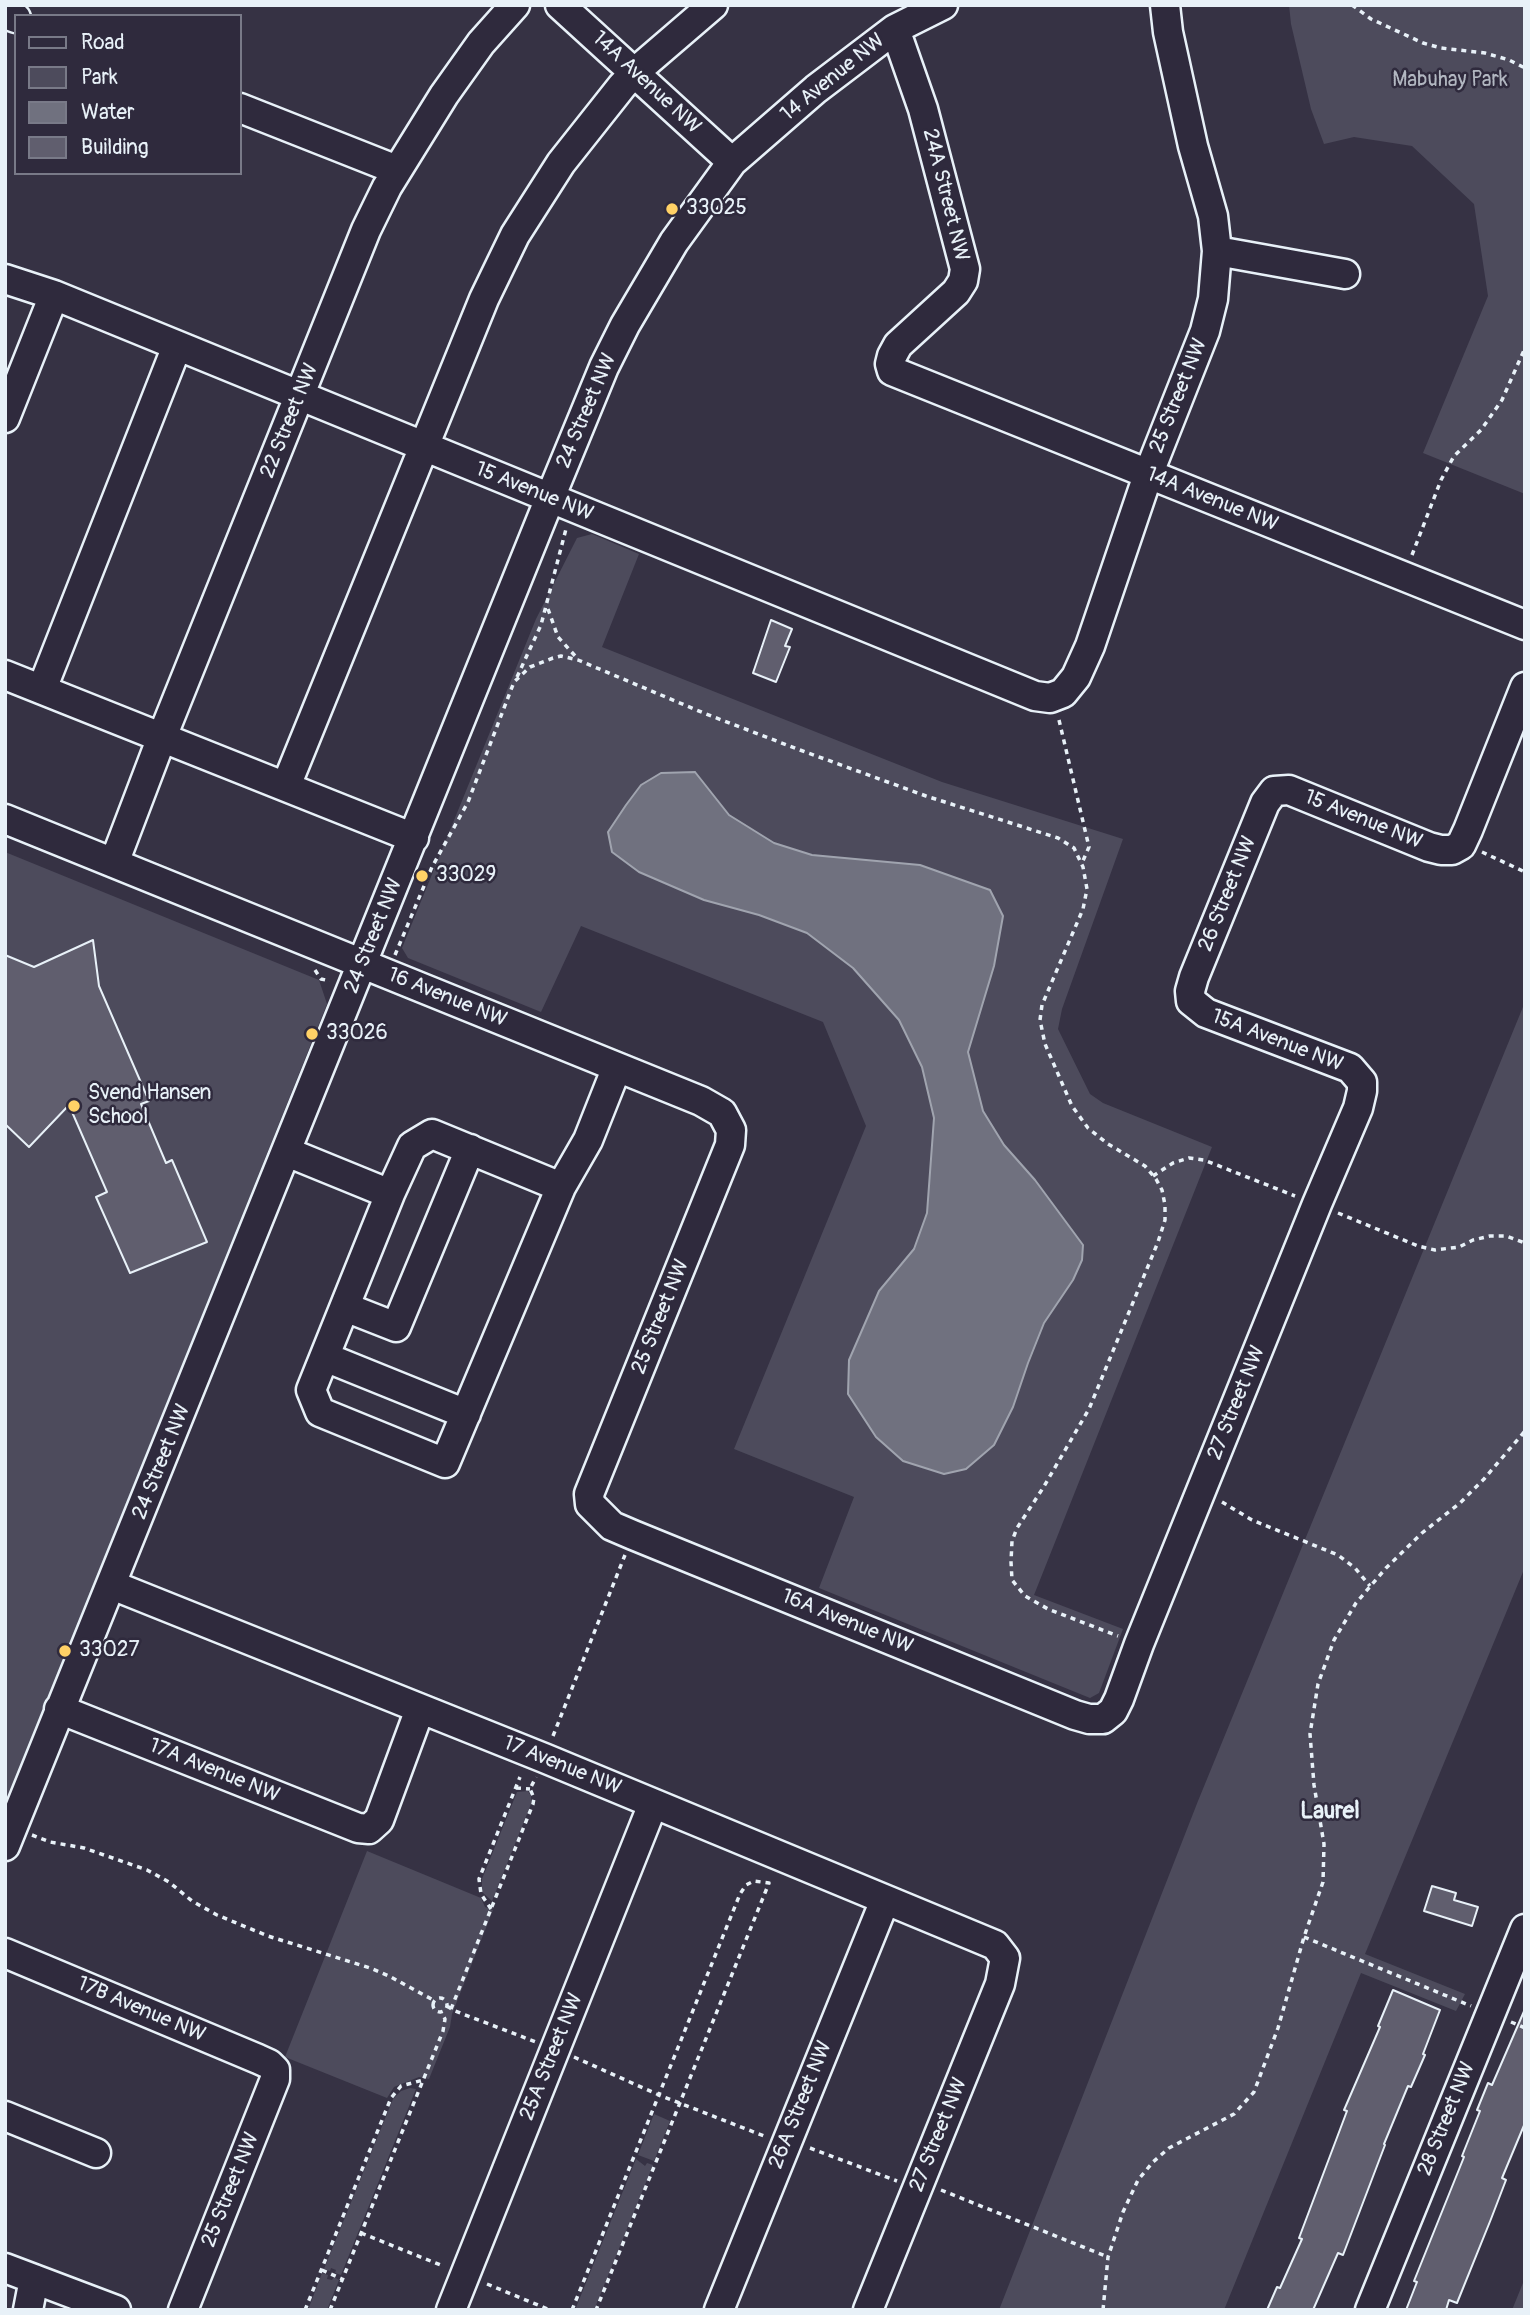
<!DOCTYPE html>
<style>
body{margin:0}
#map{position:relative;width:1530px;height:2315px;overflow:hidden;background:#363244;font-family:Pangolin,sans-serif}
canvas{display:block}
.frame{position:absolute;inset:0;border:7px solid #e8f1f8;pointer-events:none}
.legend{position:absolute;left:14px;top:14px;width:228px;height:161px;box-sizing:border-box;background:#2f2a3d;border:2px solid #797a88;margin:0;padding:9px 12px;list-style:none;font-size:21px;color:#e8f1f8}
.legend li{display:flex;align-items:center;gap:14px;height:35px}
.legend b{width:35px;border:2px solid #797a88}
</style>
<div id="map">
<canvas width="1530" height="2315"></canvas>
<div class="frame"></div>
<ul class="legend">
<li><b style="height:9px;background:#2f2a3d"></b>Road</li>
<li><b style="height:19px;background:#4d4b5c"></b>Park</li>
<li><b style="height:19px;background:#70717f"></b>Water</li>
<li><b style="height:19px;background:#605e6e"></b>Building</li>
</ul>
</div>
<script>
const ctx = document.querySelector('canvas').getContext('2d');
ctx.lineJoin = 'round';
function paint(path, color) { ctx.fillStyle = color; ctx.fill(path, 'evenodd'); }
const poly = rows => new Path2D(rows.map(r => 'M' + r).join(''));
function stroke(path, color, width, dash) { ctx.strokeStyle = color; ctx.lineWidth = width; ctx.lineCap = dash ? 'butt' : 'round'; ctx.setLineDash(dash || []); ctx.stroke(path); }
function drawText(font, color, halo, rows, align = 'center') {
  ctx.font = font + ' Pangolin,sans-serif'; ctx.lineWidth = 5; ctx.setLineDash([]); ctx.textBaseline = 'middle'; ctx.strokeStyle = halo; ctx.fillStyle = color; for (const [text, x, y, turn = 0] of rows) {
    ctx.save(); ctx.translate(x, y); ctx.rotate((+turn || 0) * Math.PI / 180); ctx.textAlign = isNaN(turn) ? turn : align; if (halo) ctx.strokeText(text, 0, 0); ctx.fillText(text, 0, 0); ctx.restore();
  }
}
paint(poly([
 [1289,5,1525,5,1525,494,1423,453,1488,296,1474,204,1412,146,1354,137,1324,144,1311,109,1291,24],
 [592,534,639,554,602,647,942,782,1123,839,1062,1009,1058,1029,1090,1094,1103,1103,1212,1147,1034,1595,1123,1629,1099,1693,1090,1698,819,1588,854,1497,734,1449,866,1126,823,1022,581,926,541,1012,408,958,402,948,536,619,577,538],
 [5,852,319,980,327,1004,5,1805],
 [1525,1002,1525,1567,1365,1954,1465,1994,1456,2011,1361,1973,1224,2310,999,2310,1198,1801],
 [528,1791,531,1796,531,1804,492,1901,482,1892,482,1879,517,1792],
 [367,1851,481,1898,485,1907,493,1910,452,2014,450,2027,429,2079,419,2077,394,2087,387,2098,285,2057],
 [410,2088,416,2089,341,2275,335,2273,336,2270,331,2268,330,2271,324,2269,393,2099,401,2091],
 [654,2114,670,2121,654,2161,638,2155],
 [636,2159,645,2166,647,2163,653,2165,594,2310,575,2310],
 [322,2273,328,2275,327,2279,332,2280,334,2277,339,2280,327,2310,308,2310],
 [1525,2278,1525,2310,1512,2310]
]), '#4d4b5c');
const water = poly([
 [695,772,729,815,774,843,812,855,920,865,990,890,1003,916,994,966,968,1052,983,1111,1004,1145,1035,1180,1083,1245,1082,1260,1073,1280,1044,1323,1028,1363,1013,1407,994,1445,966,1469,944,1474,903,1461,876,1437,848,1394,849,1360,879,1291,914,1249,927,1213,934,1118,922,1067,899,1020,853,968,807,933,759,915,704,900,639,872,612,852,608,832,626,805,641,785,661,773,695,772]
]);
paint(water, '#70717f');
stroke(water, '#a0a4af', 2);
const building = poly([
 [771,620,792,629,785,646,790,647,776,682,753,673,771,620],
 [93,940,99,986,149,1101,141,1104,166,1163,172,1160,207,1242,130,1273,96,1197,107,1192,69,1105,29,1147,5,1124,5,955,34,967,93,940],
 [1432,1886,1456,1893,1454,1900,1478,1907,1472,1926,1424,1911,1432,1886],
 [1393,1990,1440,2010,1423,2054,1425,2055,1411,2087,1408,2086,1384,2144,1385,2145,1343,2255,1338,2253,1313,2310,1267,2310,1277,2287,1280,2288,1302,2239,1299,2238,1347,2111,1344,2110,1380,2027,1378,2026,1393,1990],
 [1525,2009,1525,2123,1502,2178,1506,2180,1491,2219,1457,2303,1449,2300,1446,2310,1406,2310,1417,2282,1414,2281,1464,2157,1462,2156,1480,2111,1477,2110,1488,2083,1492,2085,1525,2009]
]);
paint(building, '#605e6e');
stroke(building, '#e8f1f8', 2);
const minor = poly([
 [560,5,732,162],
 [5,14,16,18],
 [895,29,923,109,965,269,963,281,956,292,898,345,892,356,890,364,892,371,1525,625],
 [240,108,397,170],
 [1217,251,1345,274],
 [5,279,54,295,1035,696,1050,698,1063,693,1076,677,1090,646,1148,475,1205,331,1213,299,1217,251,1213,216,1193,146,1168,32,1165,5],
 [5,418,54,295],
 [5,675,414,838],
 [42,689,177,346],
 [286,786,484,299,515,235,561,163,622,86,635,72,713,5],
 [5,819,701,1101,722,1113,731,1130,730,1145,589,1494,590,1504,612,1526,633,1535,1075,1715,1089,1719,1103,1719,1113,1711,1119,1699,1139,1644,1317,1204,1358,1108,1362,1091,1362,1082,1350,1068,1206,1013,1191,1001,1190,991,1194,977,1265,803,1274,791,1289,790,1429,847,1441,850,1452,850,1461,845,1468,830,1525,687],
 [114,863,162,737,366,230,387,187,444,95,481,43,515,5],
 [287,1152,390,1194,311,1390,320,1412,445,1463,561,1187,588,1140,617,1067],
 [390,1194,412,1146,432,1134,561,1187],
 [345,1307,396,1327,470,1149],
 [325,1357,466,1414],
 [112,1585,544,1758,995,1945,1005,1958,1000,1984,868,2310],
 [59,1709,358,1828,369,1829,379,1820,420,1709],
 [5,1846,550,498,604,367,625,325,674,242,732,162,816,89,895,29,943,5],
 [5,1953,258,2059,269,2064,275,2070,275,2079,183,2310],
 [5,2116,96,2153],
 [5,2268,116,2310],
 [28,2310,34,2279],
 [451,2310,653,1804],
 [719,2310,885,1900],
 [1370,2310,1525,1929]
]);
stroke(minor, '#e8f1f8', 33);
stroke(poly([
 [1352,5,1371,19,1423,43,1441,48,1485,53,1509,60,1525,68],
 [1412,555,1441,480,1454,456,1481,430,1502,400,1525,348],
 [548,609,558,637,577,658],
 [517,677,541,625,566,529],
 [1059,720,1089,847,1082,863],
 [1482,852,1525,872],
 [395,955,432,867,468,802,514,682,530,667,553,658,561,656,578,660,706,714,800,750,926,796,1058,838,1074,848,1083,867,1087,889,1083,909,1042,1005,1040,1020,1045,1044,1072,1106,1088,1128,1108,1144,1145,1166,1156,1179,1162,1190,1165,1205,1165,1220,1158,1242,1089,1409,1043,1488,1017,1528,1012,1541,1011,1562,1012,1580,1025,1596,1048,1609,1118,1636],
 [315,970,321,979,330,981],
 [1153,1176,1173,1163,1189,1158,1204,1160,1295,1196],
 [1338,1213,1418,1246,1435,1250,1459,1247,1473,1240,1490,1236,1506,1236,1525,1243],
 [1222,1502,1252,1520,1338,1555,1355,1568,1370,1586],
 [553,1736,625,1555],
 [516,1788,530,1789],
 [32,1835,50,1842,84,1848,147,1870,169,1882,192,1901,217,1915,268,1936,370,1968,389,1976,435,2001],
 [491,1909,481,1894,479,1879,520,1777],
 [1304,1937,1471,2006],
 '433 2005a7 7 0 1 1 14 0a7 7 0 1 1-14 0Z',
 [447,2006,455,2011,536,2042],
 [451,2009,533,1804,534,1798,530,1789,536,1777],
 [1511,2022,1525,2028],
 [574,2057,659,2095,764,2136],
 [810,2148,897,2181],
 [941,2190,1108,2257],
 [361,2233,443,2266],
 [322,2270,342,2279],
 [487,2284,550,2310],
 [305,2310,391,2098,401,2086,423,2080],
 [330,2310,443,2031,445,2019,441,2012],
 [572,2310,740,1894,746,1885,754,1881,769,1883,596,2310],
 [1103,2310,1108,2257,1123,2212,1138,2180,1153,2162,1169,2148,1234,2114,1254,2092,1278,2028,1304,1937,1323,1882,1324,1844,1314,1785,1310,1734,1318,1684,1334,1640,1356,1603,1386,1568,1422,1533,1460,1503,1484,1479,1525,1431]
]), '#e8f1f8', 3.5, [5, 5]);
stroke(minor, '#2f2a3d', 28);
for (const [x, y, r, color] of [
 [672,209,7,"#ffd166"],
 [422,876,7,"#ffd166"],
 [312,1034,7,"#ffd166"],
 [74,1106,7,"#ffd166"],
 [65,1651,7,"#ffd166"]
]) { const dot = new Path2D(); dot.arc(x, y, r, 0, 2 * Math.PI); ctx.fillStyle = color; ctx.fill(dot); stroke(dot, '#2f2a3d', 2.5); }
drawText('21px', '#e8f1f8', '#2f2a3d', [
 ["14 Avenue NW",833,78,-39],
 ["14A Avenue NW",646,83,43],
 ["24A Street NW",945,195,76],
 ["25 Street NW",1179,396,-68],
 ["24 Street NW",587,411,-67],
 ["22 Street NW",290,421,-68],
 ["15 Avenue NW",534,492,22],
 ["14A Avenue NW",1212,500,22],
 ["15 Avenue NW",1363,820,22],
 ["26 Street NW",1228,894,-68],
 ["24 Street NW",374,936,-68],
 ["16 Avenue NW",447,998,22],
 ["15A Avenue NW",1277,1041,21],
 ["25 Street NW",661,1317,-68],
 ["27 Street NW",1237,1403,-68],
 ["24 Street NW",162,1462,-68],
 ["16A Avenue NW",847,1622,22],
 ["17 Avenue NW",562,1766,22],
 ["17A Avenue NW",214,1771,22],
 ["17B Avenue NW",141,2010,23],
 ["25A Street NW",552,2057,-68],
 ["26A Street NW",801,2105,-68],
 ["28 Street NW",1447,2119,-68],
 ["27 Street NW",939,2135,-68],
 ["25 Street NW",231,2190,-68]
]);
drawText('21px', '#b2b7c1', '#2f2a3d', [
 ["Mabuhay Park",1450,81]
]);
drawText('21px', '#e8f1f8', '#2f2a3d', [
 ["33025",686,209],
 ["33029",436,876],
 ["33026",326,1034],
 ["Svend Hansen",88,1094],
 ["School",88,1118],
 ["33027",79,1651]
], 'left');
drawText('bold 23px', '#e8f1f8', '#2f2a3d', [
 ["Laurel",1330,1812]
]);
</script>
